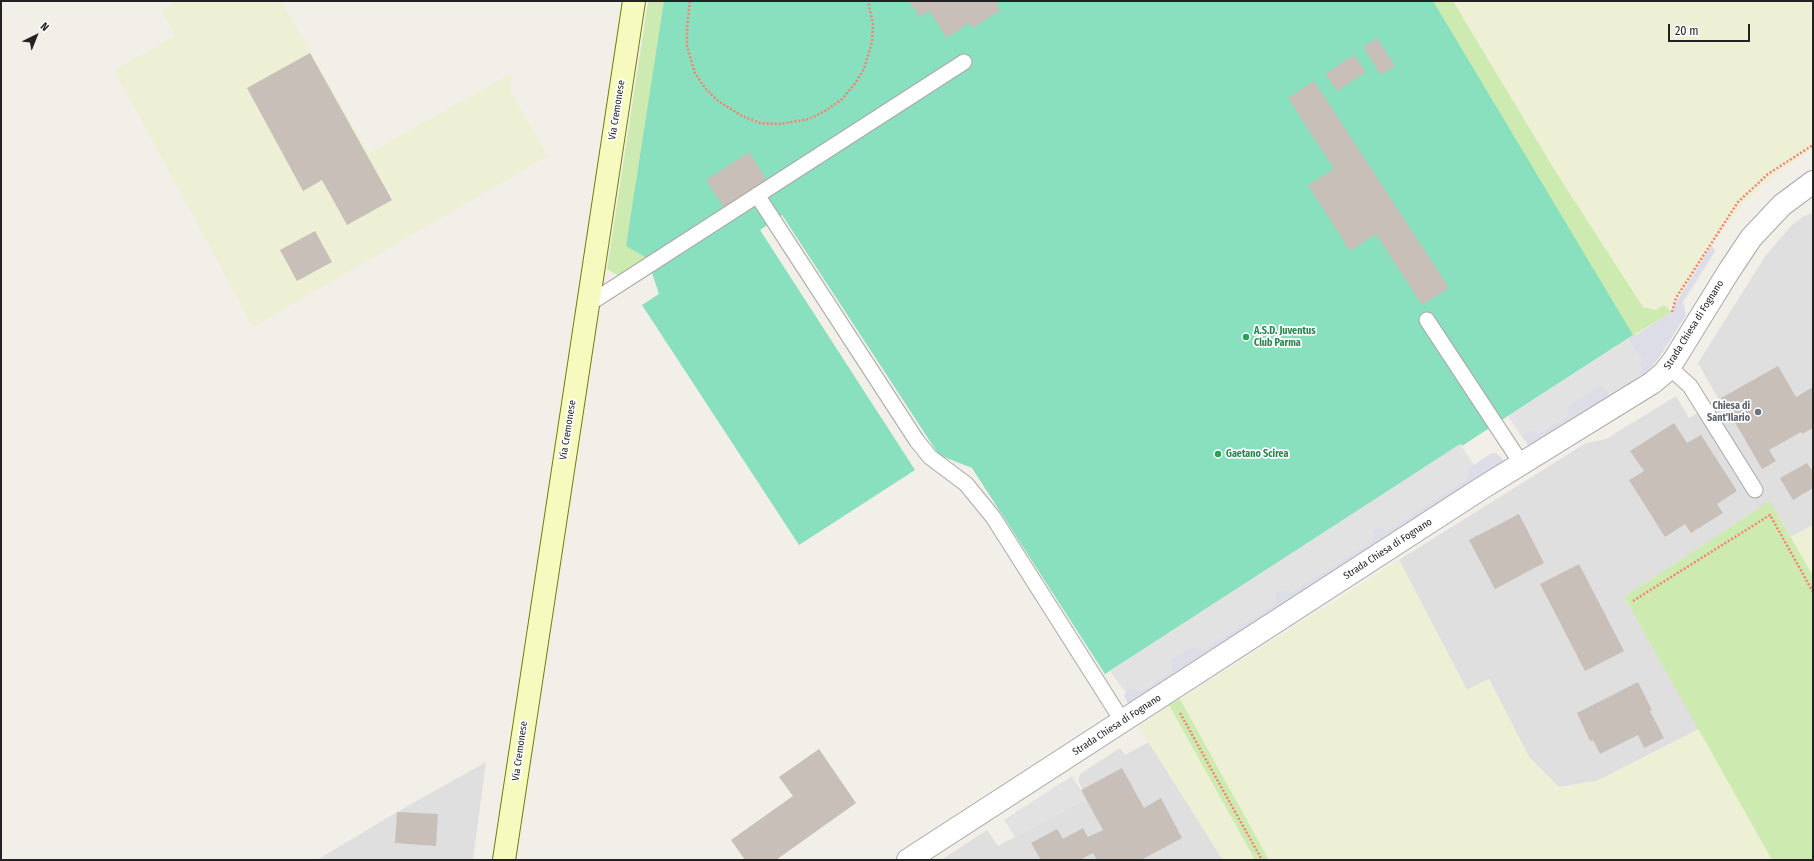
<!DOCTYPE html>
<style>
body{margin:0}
#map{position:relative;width:1814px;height:861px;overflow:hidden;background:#f2efe9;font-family:"Fira Sans Condensed",sans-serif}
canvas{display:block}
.frame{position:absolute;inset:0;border:2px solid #222;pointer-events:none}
.north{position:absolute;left:16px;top:16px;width:40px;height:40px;-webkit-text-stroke:3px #fff;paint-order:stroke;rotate:43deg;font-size:11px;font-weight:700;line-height:16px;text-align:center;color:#222}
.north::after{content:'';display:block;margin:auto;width:14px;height:18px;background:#222;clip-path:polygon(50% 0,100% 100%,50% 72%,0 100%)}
.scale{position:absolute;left:1668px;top:24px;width:82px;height:18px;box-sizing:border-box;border:2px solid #222;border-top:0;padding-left:5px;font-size:12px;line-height:14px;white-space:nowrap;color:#222;-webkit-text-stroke:3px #fff;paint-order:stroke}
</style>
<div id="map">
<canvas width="1814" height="861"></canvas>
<div class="frame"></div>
<div class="north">N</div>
<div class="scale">20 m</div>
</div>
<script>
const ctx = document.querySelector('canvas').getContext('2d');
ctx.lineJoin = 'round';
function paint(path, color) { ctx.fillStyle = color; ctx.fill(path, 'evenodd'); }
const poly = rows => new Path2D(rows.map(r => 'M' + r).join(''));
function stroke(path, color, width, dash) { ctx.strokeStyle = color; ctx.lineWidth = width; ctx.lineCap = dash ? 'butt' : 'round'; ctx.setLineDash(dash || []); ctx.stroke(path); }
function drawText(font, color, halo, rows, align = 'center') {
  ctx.font = font + ' "Fira Sans Condensed",sans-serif'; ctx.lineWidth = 3.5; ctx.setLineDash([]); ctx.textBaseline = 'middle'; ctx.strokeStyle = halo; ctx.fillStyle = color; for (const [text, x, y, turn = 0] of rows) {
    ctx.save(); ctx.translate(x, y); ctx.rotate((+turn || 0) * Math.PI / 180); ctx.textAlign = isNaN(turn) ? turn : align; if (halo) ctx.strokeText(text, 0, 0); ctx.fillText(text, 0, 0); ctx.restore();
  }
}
paint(poly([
 [1813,213,1813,525,1791,537,1770,502,1624,597,1699,729,1597,781,1559,787,1529,757,1489,679,1467,690,1399,560,1586,443,1606,439,1676,396,1689,418,1719,400,1698,363,1766,255,1792,225,1804,216],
 [1149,742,1223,860,941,860,987,830,998,846,1086,799,1078,780,1080,774,1120,748,1125,755],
 [486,762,473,860,317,860,397,812]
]), '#e0dfdf');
paint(poly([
 [175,1,281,1,369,153,510,74,512,77,511,92,548,156,253,327,114,70,175,36,161,9],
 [1453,1,1813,1,1813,149,1772,177,1743,204,1711,246,1671,311,1664,305,1656,310,1643,307,1554,169],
 [1813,525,1813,576,1791,537],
 [1399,560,1467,690,1489,679,1529,757,1559,787,1597,781,1699,729,1772,860,1269,860,1180,699],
 [1169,705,1255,860,1223,860,1138,726]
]), '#eef0d5');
paint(poly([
 [648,1,677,1,720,211,622,278,607,269],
 [1408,1,1453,1,1554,169,1643,307,1656,310,1664,305,1671,311,1670,313,1616,346],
 [1770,501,1813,576,1813,860,1772,860,1624,597],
 [1180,699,1269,860,1255,860,1169,705]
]), '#cdebb0');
paint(poly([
 [664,1,1433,1,1633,335,1474,438,1462,446,1461,444,1105,674,972,468,939,455,782,215,760,230,915,470,799,545,642,305,659,294,647,258,626,246]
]), '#88e0be');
paint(poly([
 [1628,339,1642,360,1642,369,1639,372,1640,375,1636,380,1610,397,1568,406,1567,416,1525,440,1526,443,1508,416],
 [1460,444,1474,465,1468,469,1467,479,1387,531,1378,527,1373,531,1372,541,1292,592,1282,589,1276,593,1276,603,1203,650,1193,647,1172,670,1140,691,1130,688,1125,692,1110,671],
 [1072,776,1086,799,1015,837,1004,820]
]), '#e2e2e2');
paint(poly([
 [1711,246,1716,250,1683,302,1686,315,1657,361,1645,374,1640,375,1639,372,1642,369,1640,364,1642,360,1628,339,1633,335,1636,335,1670,313],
 [1600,387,1605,389,1610,397,1528,446,1524,437,1527,431,1529,430,1539,433,1567,416,1568,406,1595,389],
 [1496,453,1505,462,1129,706,1124,695,1127,690,1130,688,1141,691,1172,670,1172,660,1193,647,1203,650,1276,603,1276,593,1282,589,1292,592,1372,541,1373,531,1378,527,1387,531,1467,479,1468,469,1490,454]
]), '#dddde8');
paint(poly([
 [909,1,955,1,956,3,960,1,995,1,1001,10,973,28,969,23,947,38,929,11,920,17],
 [1377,38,1395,66,1381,75,1363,47],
 [310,53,392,200,347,225,322,180,303,191,247,88],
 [1354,55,1366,72,1337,91,1325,74],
 [1314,81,1449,288,1422,305,1376,234,1350,251,1308,185,1334,169,1288,98],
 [749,152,767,181,724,208,706,180],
 [315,231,332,262,297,281,280,250],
 [1778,366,1796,397,1813,387,1813,428,1802,434,1801,432,1769,450,1776,461,1762,469,1721,398],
 [1674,423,1687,443,1701,435,1737,491,1717,504,1723,513,1691,533,1685,524,1665,537,1629,480,1644,471,1630,451],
 [1807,463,1813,472,1813,488,1793,500,1780,478],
 [1519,514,1544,563,1495,589,1469,540],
 [1579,564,1624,651,1585,671,1540,584],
 [1638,682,1652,710,1650,711,1664,738,1644,748,1638,735,1600,754,1593,740,1590,741,1577,713],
 [819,749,856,803,776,860,745,860,731,840,793,796,779,777],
 [1122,768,1144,808,1161,798,1182,838,1141,860,1097,860,1093,853,1080,860,1041,860,1031,843,1057,829,1063,839,1083,828,1088,837,1103,830,1081,790],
 [397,812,438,814,436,846,395,843]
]), '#c7bfb8');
const service = poly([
 [757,195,917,441,930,457,966,484,993,517,1123,722],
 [587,305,964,62],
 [1427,320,1521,463],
 [1669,367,1690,386,1755,490]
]);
const minor = poly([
 [908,860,1482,488,1652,383,1664,373,1674,360,1729,271,1751,238,1782,205,1813,182]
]);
const secondary = poly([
 [504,860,634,1]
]);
stroke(service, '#a9a9a9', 17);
stroke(minor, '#a9a9a9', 24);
stroke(secondary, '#707d05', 24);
stroke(poly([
 [690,1,687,27,687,46,695,73,705,88,718,101,742,116,760,123,780,124,809,119,825,111,841,100,854,85,864,69,872,42,873,24,868,1],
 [1672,312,1676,298,1738,202,1768,174,1813,145],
 [1633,601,1770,515,1813,592],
 [1180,713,1262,860]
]), '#fa8072', 2.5, [2, 2]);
stroke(service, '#fff', 15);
stroke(minor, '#fff', 22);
stroke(secondary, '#f7fabf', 22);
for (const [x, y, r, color] of [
 [1246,337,4,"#2e9e5b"],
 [1758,412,4,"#6b7280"],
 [1218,454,4,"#2e9e5b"]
]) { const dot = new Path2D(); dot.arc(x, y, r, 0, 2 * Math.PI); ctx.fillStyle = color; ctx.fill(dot); stroke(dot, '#fff', 1.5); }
drawText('10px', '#222', '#fff', [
 ["Via Cremonese",617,110,-81],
 ["Strada Chiesa di Fognano",1694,325,-58],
 ["Via Cremonese",568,430,-81],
 ["Strada Chiesa di Fognano",1388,549,-33],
 ["Strada Chiesa di Fognano",1117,725,-33],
 ["Via Cremonese",520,751,-82]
]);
drawText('bold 10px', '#27864d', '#fff', [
 ["A.S.D. Juventus",1254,331],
 ["Club Parma",1254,343],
 ["Gaetano Scirea",1226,454]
], 'left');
drawText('bold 10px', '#5b616d', '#fff', [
 ["Chiesa di",1750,406],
 ["Sant'Ilario",1750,418]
], 'right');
</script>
